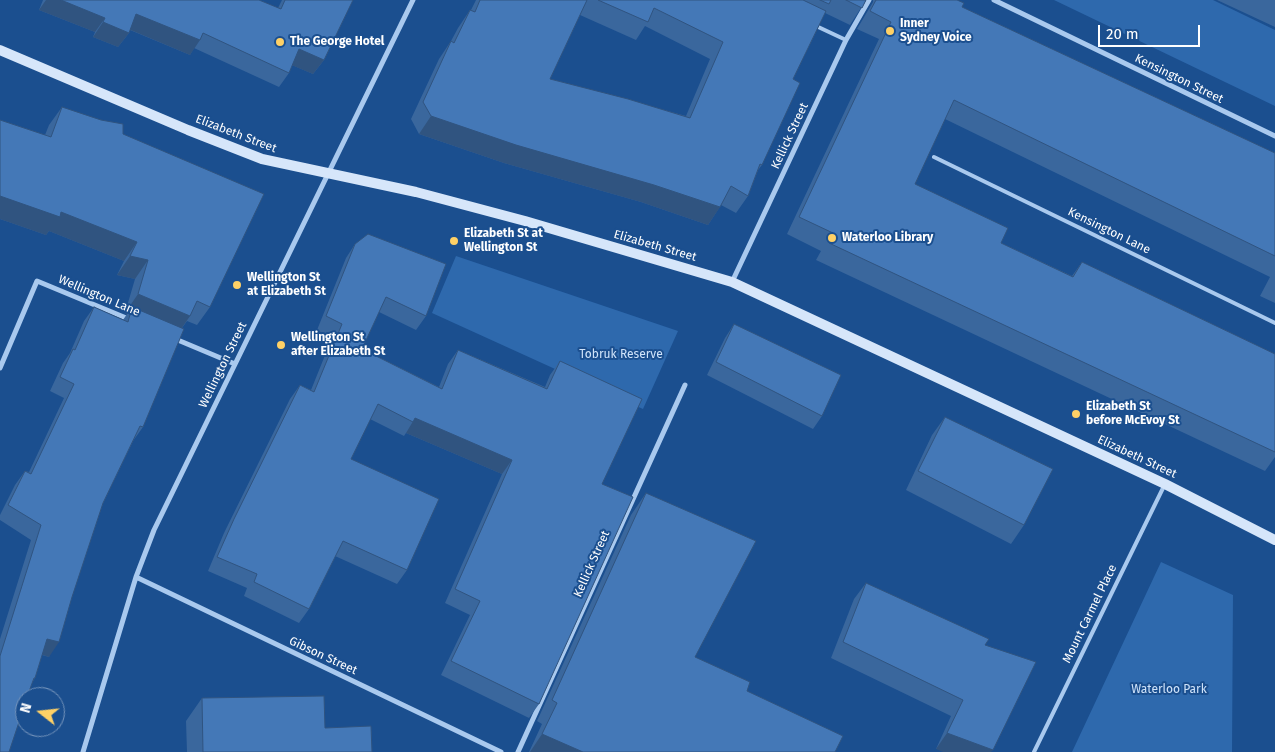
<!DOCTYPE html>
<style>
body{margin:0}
#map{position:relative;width:1275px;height:752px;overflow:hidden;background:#1b4f8f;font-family:"Fira Sans",sans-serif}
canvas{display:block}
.north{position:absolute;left:15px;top:687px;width:50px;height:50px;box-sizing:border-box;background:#1b4f8f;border:1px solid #7695bc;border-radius:50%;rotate:286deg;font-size:14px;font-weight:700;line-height:20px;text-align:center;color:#fff}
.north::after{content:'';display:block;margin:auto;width:18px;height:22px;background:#ffd166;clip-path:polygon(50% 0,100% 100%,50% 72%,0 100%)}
.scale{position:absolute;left:1098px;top:25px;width:102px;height:22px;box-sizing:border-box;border:2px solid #fff;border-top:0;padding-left:6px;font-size:15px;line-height:18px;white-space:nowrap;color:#fff;-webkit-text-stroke:4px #1b4f8f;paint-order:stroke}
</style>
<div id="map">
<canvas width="1275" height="752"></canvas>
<div class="north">N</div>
<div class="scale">20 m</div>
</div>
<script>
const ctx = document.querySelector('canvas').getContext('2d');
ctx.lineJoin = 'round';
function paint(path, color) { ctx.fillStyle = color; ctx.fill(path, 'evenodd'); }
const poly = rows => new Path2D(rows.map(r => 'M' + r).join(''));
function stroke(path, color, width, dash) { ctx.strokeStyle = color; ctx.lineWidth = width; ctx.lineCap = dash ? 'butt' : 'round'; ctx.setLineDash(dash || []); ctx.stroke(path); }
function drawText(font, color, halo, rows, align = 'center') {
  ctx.font = font + ' "Fira Sans",sans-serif'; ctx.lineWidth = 4; ctx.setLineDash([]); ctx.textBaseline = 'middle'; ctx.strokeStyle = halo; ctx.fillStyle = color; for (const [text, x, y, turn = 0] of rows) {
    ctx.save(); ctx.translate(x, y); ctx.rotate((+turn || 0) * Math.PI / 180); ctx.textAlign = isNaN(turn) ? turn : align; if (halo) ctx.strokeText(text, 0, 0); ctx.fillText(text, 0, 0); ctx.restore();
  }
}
paint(poly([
 [1054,0,1213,0,1275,30,1275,106],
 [456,256,678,331,643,409,432,313],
 [1161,562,1233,595,1232,752,1072,752]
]), '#2e69ad');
stroke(poly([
 [814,25,846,40],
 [934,157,1275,323],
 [1034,752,1164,486]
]), '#a9c9ee', 4);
stroke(poly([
 [994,0,1275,136],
 [732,282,846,40,869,0],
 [173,338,235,364],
 [0,368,37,281,131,320],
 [136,577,501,752],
 [83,752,136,577,154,530,413,0],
 [518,752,685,385]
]), '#a9c9ee', 5);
stroke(poly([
 [0,50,188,130,262,159,416,192,525,221,732,282,1165,484,1275,540]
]), '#d6e6fa', 10);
paint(poly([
 [43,0,259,0,278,8,282,0,353,0,324,60,313,74,292,65,289,73,279,87,194,48,190,55,130,30,129,33,118,47,93,37,95,32,39,10],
 [476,0,866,0,850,25,825,13,793,79,762,165,758,170,748,196,736,213,721,205,708,225,641,202,504,163,419,134,411,119,439,59,451,41,458,28,470,10,471,10],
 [580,15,636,40,645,26,710,59,686,116,550,79],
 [873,0,957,0,962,7,1275,153,1275,303,1260,296,1270,277,945,119,915,184,1001,243,1072,276,1082,262,1275,354,1275,457,1265,471,816,260,821,251,787,234,879,39,857,29,873,2],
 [1217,0,1275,0,1275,27],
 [62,107,123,134,210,307,197,325,187,321,182,328,143,427,133,441,103,503,49,657,42,655,35,678,32,683,0,752,0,639,31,540,0,520,0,515,15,485,25,471,29,472,64,398,50,391,63,363,70,353,84,321,94,307,123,320,127,314,125,313,135,279,117,275,124,261,49,231,46,235,0,219,0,120,45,135,49,125],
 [355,244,426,316,416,330,379,312,362,349,439,387,448,364,458,350,545,387,550,375,560,361,602,484,539,704,529,718,441,675,470,615,445,603,502,474,406,433,404,436,370,419,351,459,407,570,397,584,335,556,309,609,299,623,244,596,247,588,208,571,224,533,290,399,300,385,311,390,332,338,317,330,346,258],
 [734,324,822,416,813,429,707,375,725,338],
 [945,417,1024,525,1011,544,906,490,932,435],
 [646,493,695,657,747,691,835,752,529,752,542,724,537,721,631,515],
 [866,583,985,645,993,750,936,749,951,716,831,658,854,599],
 [202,698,325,728,372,752,187,752,186,721]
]), '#3a679d');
paint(poly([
 [46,0,61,0,105,18,95,32,39,10],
 [136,14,200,40,190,55,126,28],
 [103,22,129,33,118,47,93,37],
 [299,49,324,60,313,74,289,64],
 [431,116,654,185,720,207,708,225,641,202,504,163,419,134],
 [0,196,61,212,137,242,124,261,49,231,46,235,0,219],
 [130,256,148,260,135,279,117,275],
 [138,294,190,316,177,335,132,307,127,314,125,313],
 [415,418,512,460,502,474,406,433],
 [47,639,59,642,49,657,37,653],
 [947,733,993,750,991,752,943,752,936,749],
 [542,734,583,752,530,752]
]), '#305480');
const building = poly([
 [61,0,259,0,281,9,285,0,353,0,324,60,299,49,289,73,203,33,200,40,136,14,129,33,103,22,105,18,61,0],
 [480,0,587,0,550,79,628,99,690,118,723,42,654,8,648,22,598,0,803,0,826,11,793,79,800,83,762,165,760,164,748,196,731,186,720,207,654,185,516,145,431,116,423,102,451,41,454,43,470,10,475,12,480,0],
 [820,0,831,0,829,4,820,0],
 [846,0,866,0,862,8,846,0],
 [876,0,957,0,964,3,962,7,1275,153,1275,256,954,100,915,184,1008,228,1001,243,1073,277,1082,262,1275,354,1275,452,829,243,833,233,799,217,891,22,870,11,876,0],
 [62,107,101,120,123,124,123,134,264,194,210,307,197,301,190,316,138,294,148,260,130,256,137,242,61,212,60,217,0,196,0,120,51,137,62,107],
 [368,234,446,264,426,316,386,297,362,349,442,389,458,350,547,389,560,361,642,399,602,484,633,497,539,704,451,661,480,601,455,589,512,460,415,418,413,422,378,404,351,459,439,499,407,570,343,541,309,609,254,582,257,574,217,557,234,519,300,385,314,392,342,324,326,316,355,244,368,234],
 [94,307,128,322,132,307,184,329,143,427,140,426,103,503,72,597,59,642,47,639,35,678,34,678,27,697,25,697,25,704,9,752,0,752,0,656,41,525,8,505,25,471,31,474,74,384,60,377,73,349,75,350,94,307],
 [734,324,841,375,822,416,716,362,734,324],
 [945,417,1053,469,1024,525,918,471,945,417],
 [646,493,756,541,695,657,750,682,747,691,843,736,835,752,583,752,542,734,557,703,552,700,646,493],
 [866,583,989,639,985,645,1036,662,993,750,947,733,963,700,843,642,866,583],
 [324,696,325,728,371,726,372,752,203,752,202,698,324,696]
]);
paint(building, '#4478b7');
stroke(building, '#305480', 1);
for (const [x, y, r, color] of [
 [890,31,5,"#ffd166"],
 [280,42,5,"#ffd166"],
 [832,238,5,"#ffd166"],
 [454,241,5,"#ffd166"],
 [237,285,5,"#ffd166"],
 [281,345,5,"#ffd166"],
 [1076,414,5,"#ffd166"]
]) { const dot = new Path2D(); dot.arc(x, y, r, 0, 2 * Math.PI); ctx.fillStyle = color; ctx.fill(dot); stroke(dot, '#1b4f8f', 2); }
drawText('bold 12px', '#fff', '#1b4f8f', [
 ["Inner",900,24],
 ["Sydney Voice",900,38],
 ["The George Hotel",290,42],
 ["Elizabeth St at",464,234],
 ["Wellington St",464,248],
 ["Waterloo Library",842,238],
 ["Wellington St",247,278],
 ["at Elizabeth St",247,292],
 ["Wellington St",291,338],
 ["after Elizabeth St",291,352],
 ["Elizabeth St",1086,407],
 ["before McEvoy St",1086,421]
], 'left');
drawText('12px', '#fff', '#1b4f8f', [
 ["Kensington Street",1179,79,26],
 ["Elizabeth Street",236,134,21],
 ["Kellick Street",790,136,-65],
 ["Kensington Lane",1109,231,26],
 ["Elizabeth Street",655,246,16],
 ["Wellington Lane",99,296,23],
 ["Wellington Street",223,365,-64],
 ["Elizabeth Street",1137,457,25],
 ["Kellick Street",592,564,-66],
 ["Mount Carmel Place",1090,614,-64],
 ["Gibson Street",323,656,25]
]);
drawText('12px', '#cfe3fa', '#1b4f8f', [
 ["Tobruk Reserve",621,355],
 ["Waterloo Park",1169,690]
]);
</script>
